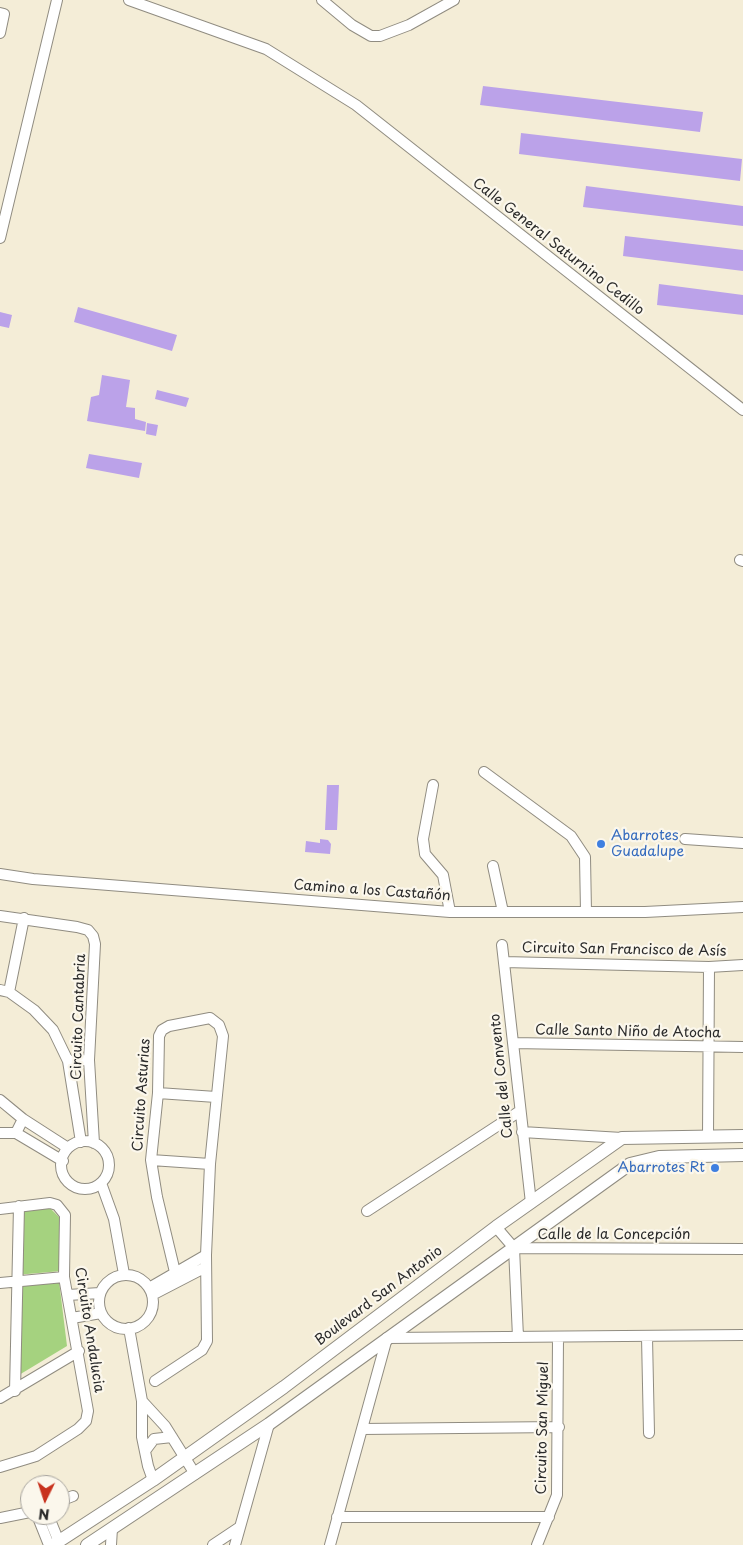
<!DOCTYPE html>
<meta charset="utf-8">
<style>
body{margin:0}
#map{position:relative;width:743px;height:1545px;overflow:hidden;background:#f4edd7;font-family:"Playpen Sans",sans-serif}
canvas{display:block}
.north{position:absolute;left:20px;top:1475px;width:50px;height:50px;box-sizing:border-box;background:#fbf7ec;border:1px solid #a8a59f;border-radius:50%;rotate:184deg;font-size:14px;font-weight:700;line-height:20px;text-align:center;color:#2b2b2b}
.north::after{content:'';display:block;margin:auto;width:18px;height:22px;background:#c8321e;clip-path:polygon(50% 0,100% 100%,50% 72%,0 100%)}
</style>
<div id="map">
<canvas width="743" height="1545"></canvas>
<div class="north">N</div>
</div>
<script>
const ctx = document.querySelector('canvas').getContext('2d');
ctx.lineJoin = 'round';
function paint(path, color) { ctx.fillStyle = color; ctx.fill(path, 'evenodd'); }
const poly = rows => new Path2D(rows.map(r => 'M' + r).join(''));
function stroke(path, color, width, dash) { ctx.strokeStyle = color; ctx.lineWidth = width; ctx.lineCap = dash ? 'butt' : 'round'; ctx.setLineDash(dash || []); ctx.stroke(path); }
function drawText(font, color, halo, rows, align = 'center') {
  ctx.font = font + ' "Playpen Sans",sans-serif'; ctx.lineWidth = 4.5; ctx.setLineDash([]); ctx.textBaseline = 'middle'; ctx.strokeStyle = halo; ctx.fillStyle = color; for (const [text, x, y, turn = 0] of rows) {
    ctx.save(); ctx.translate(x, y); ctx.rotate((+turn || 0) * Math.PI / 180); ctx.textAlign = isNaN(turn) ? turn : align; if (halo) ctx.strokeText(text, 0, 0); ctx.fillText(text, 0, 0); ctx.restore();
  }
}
paint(poly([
 [50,1208,59,1217,61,1271,16,1275,22,1210],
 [59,1281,67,1346,19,1375,18,1285]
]), '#a5d27f');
paint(poly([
 [483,86,703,112,700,132,480,105],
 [521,133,742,159,740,181,519,154],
 [586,186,743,206,743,226,583,207],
 [625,236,743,250,743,271,623,256],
 [659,284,743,295,743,315,657,305],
 [78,307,177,335,172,351,74,322],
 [0,312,12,315,9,328,0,326],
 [102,375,130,380,126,407,135,408,135,419,146,422,145,431,87,421,91,397,99,395],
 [157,390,189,398,186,407,155,399],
 [147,423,158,425,156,436,146,434],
 [89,454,142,463,139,478,86,468],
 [327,785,339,785,337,830,325,830],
 [320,839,328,840,331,844,330,854,305,852,306,841,320,843]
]), '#bba2e9');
const minor = poly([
 [129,0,266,49,356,105,743,410],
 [322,0,352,25,371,36,380,36,409,25,454,0],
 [0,13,4,14,0,33],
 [0,238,57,0],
 [740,560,743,561],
 [484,772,571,836,585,857,586,912],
 [433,785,423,839,425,854,443,875,450,912],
 [685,839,743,843],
 [493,866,503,912],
 [0,874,33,879,450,912,645,912,743,907],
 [0,916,77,927,88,930,93,936,95,944,89,1060,94,1143],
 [502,945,531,1203],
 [504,962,709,967,743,965],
 [0,990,9,992,34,1010,53,1030,68,1061,81,1142],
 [9,992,24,918],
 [513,1043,743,1047],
 [68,1061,89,1060],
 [158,1093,216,1097],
 [0,1100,23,1119,68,1148],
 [522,1132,622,1138],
 [0,1133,16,1133,23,1119],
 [16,1133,63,1161],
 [708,1136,709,967],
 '61 1165a24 24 0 1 1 48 0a24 24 0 1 1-48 0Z',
 [151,1160,210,1164],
 [101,1183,114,1219,124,1274],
 [0,1209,50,1203,57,1205,65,1215,64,1277,88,1411,86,1421,78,1429,36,1456,0,1467],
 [367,1211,520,1111],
 [496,1227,514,1248,743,1249],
 [514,1248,518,1337],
 '99 1302a27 27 0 1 1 54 0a27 27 0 1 1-54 0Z',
 [0,1283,64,1277],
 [149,1288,206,1255],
 [68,1295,100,1293],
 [152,1295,206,1267],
 [72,1318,101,1313],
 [129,1328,142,1401,142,1437,148,1466,153,1480],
 [647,1337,649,1433],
 [155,1381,202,1350,207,1341,206,1255,210,1164,223,1036,219,1025,210,1018,169,1026,162,1030,159,1036,158,1093,151,1160,157,1197,175,1272,180,1280],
 [15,1391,19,1206],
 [0,1398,79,1351],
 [142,1401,165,1426,195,1474],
 [362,1429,559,1427],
 [145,1451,154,1439,172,1437],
 [60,1501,73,1496],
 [37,1515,49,1545],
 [48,1515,59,1542],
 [337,1517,549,1517],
 [0,1518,30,1512],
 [111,1545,112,1528],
 [213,1545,240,1527],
 [235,1545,269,1424],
 [330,1545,387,1338,743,1335],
 [537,1545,557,1495,558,1337]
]);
const tertiary = poly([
 [53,1545,153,1480,284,1387,496,1227,622,1138,743,1136],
 [87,1545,269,1424,630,1164,659,1157,743,1155]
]);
stroke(minor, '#908c81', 12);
stroke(tertiary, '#908c81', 14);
stroke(minor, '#fff', 10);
stroke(tertiary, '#fff', 12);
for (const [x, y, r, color] of [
 [601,844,5,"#3f7fe0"],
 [715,1168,5,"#3f7fe0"]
]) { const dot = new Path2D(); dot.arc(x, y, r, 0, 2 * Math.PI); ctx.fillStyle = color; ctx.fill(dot); stroke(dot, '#fbf7ec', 2); }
drawText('14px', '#2b2b2b', '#fbf7ec', [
 ["Calle General Saturnino Cedillo",558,247,38],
 ["Camino a los Castañón",372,891,4],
 ["Circuito San Francisco de Asís",624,950,1],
 ["Circuito Cantabria",79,1017,-88],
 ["Calle Santo Niño de Atocha",628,1032,1],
 ["Calle del Convento",502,1076,-96],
 ["Circuito Asturias",142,1095,-86],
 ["Calle de la Concepción",614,1235],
 ["Boulevard San Antonio",379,1296,-37],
 ["Circuito Andalucia",89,1330,81],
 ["Circuito San Miguel",543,1428,-89]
]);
drawText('14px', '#366cbe', '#fbf7ec', [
 ["Abarrotes",611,836],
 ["Guadalupe",611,852],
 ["Abarrotes Rt",705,1168,"right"]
], 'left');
</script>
